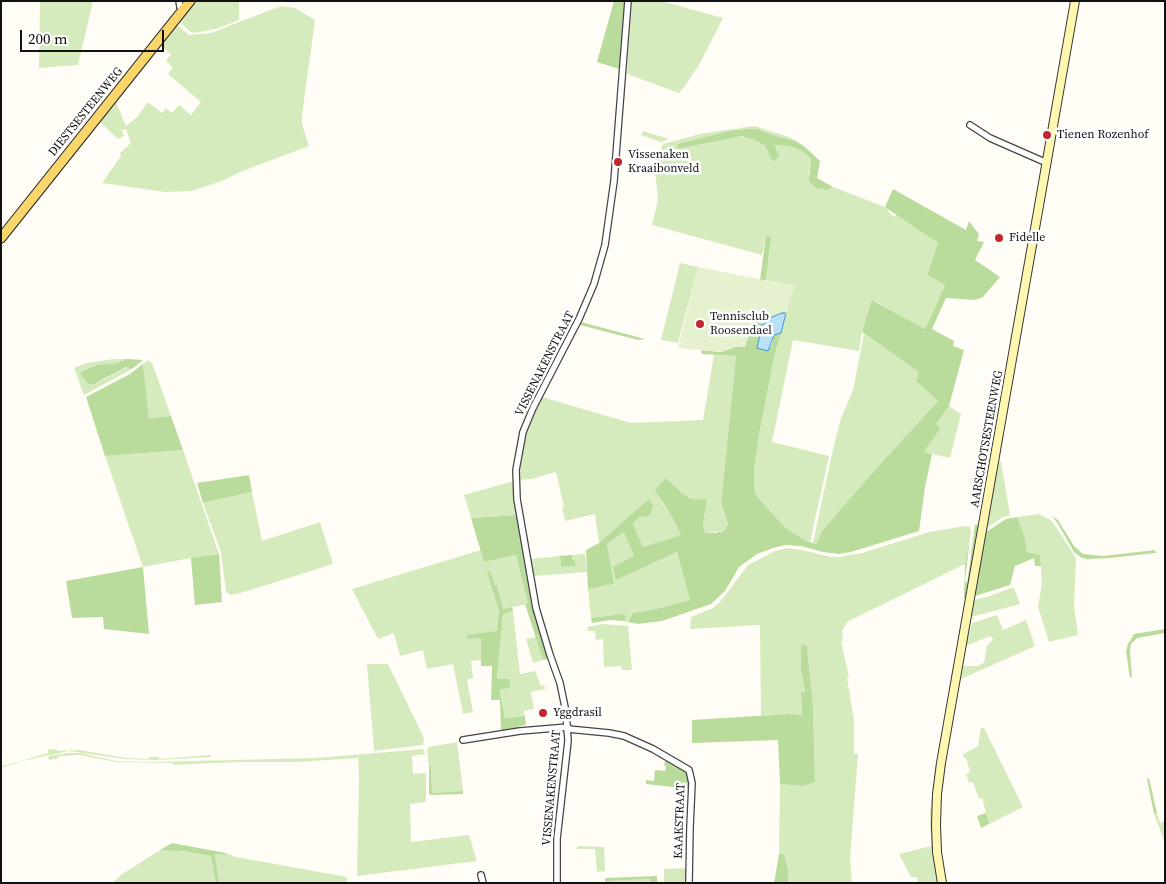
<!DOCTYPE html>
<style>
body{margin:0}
#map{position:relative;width:1166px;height:884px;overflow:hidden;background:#fffdf5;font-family:"Source Serif 4",serif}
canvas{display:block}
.frame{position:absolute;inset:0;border:2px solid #111;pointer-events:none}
.scale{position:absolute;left:20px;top:30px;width:144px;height:22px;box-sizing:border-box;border:2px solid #111;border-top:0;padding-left:6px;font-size:15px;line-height:18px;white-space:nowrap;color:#111;-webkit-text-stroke:4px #fff;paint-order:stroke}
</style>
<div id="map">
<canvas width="1166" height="884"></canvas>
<div class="frame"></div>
<div class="scale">200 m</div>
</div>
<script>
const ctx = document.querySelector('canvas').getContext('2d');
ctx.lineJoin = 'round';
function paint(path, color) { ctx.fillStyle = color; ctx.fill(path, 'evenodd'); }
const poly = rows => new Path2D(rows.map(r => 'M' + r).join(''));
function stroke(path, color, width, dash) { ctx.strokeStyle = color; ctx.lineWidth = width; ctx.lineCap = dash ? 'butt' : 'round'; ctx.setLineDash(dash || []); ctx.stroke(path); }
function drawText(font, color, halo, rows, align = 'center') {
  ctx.font = font + ' "Source Serif 4",serif'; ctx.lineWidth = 5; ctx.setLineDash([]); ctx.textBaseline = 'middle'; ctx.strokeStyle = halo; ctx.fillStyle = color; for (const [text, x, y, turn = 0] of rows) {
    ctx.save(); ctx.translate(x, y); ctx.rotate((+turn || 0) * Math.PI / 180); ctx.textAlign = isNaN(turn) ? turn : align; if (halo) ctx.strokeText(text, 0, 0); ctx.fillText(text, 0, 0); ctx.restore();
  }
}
paint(poly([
 [40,1,93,1,78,65,39,68],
 [196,1,239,1,239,20,216,29,195,33,189,31,180,22],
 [632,1,661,1,723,18,700,63,685,86,679,93,627,74],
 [281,6,295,8,315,20,302,115,302,124,309,146,240,172,222,181,191,191,165,192,102,183,121,156,120,153,131,143,126,129,122,130,124,136,118,139,100,122,116,102,126,126,137,117,148,102,162,113,166,108,172,113,179,105,191,115,201,102,168,74,173,67,166,61,171,54,161,46,177,25,189,35,211,33],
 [754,126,789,137,796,141,776,136,757,129,745,129,728,131,677,144,678,149,742,136,757,141,765,146,771,159,774,145,789,146,802,151,811,159,809,174,828,190,833,187,885,207,889,209,888,212,895,217,897,214,938,243,927,275,945,285,925,329,873,300,862,332,859,351,793,340,772,442,829,456,810,542,804,540,785,527,757,497,754,487,754,470,759,435,775,353,794,286,766,280,771,237,766,237,762,255,652,225,658,200,655,170,663,144,700,134],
 [643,131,669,139,661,142,641,135],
 [680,263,698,267,678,343,661,340],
 [864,334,920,372,916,381,938,401,872,473,822,531,816,544,813,543,832,454,840,421,853,390],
 [714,355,736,356,721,503,728,524,724,531,705,533,703,525,707,501,691,499,683,494,666,478,661,501,672,517,681,535,643,547,633,524,653,505,599,543,595,514,565,521,562,508,564,507,556,472,531,479,519,480,524,441,529,427,542,397,631,423,703,420],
 [114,359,126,359,117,363,97,365,80,372,99,382,127,367,132,369,84,395,74,368,87,363],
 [148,360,152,363,171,416,149,418,143,364],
 [949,406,961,414,950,458,924,452,941,428,936,424],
 [183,450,219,554,185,559,143,567,105,456],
 [1001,461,1010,515,1001,518,987,528,998,462],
 [514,481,517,515,471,518,464,495],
 [252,492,262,541,320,522,333,564,244,592,231,595,226,592,221,552,203,503],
 [1039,514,1052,521,1076,558,1074,607,1078,635,1049,642,1038,607,1042,583,1040,555,1027,552,1025,538,1017,517],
 [965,526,970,527,971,532,965,564,857,617,847,622,842,631,843,641,841,641,849,677,847,678,854,720,854,754,858,754,850,858,852,883,788,883,788,870,784,854,779,854,780,784,803,786,815,782,813,707,807,646,801,645,801,670,805,692,801,692,802,715,789,714,761,716,760,625,690,629,691,617,713,608,720,602,748,565,775,551,787,548,802,550,831,557,839,557,862,553,929,532],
 [625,531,634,556,616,580,677,552,690,600,656,609,633,613,628,622,625,621,626,615,621,614,591,618,588,589,614,584,607,544],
 [481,550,484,562,516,555,528,604,503,609,497,586,495,586,487,572,499,611,497,631,481,638,481,660,471,661,473,678,467,680,473,712,463,714,453,664,427,669,423,650,400,656,394,633,378,639,352,589],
 [585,554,587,572,533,576,530,559,560,556,561,567,576,566,575,560,572,560,572,555],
 [1011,588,1014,588,1020,604,971,617,974,600,987,597],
 [513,611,520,674,535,671,541,686,544,685,545,689,531,692,534,709,524,711,525,716,505,718,500,689,511,687,508,679,497,680,503,614],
 [997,615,1003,630,1026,620,1035,646,961,679,963,666,977,666,984,663,987,646,993,639,990,636,966,646,972,623],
 [603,624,628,626,632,670,622,670,621,666,604,667,603,639,596,640,595,631,588,631,587,627],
 [536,637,543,660,533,663,526,639],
 [367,664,388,664,424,738,423,745,374,751],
 [981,728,984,728,1023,807,989,824,982,798,979,799,973,782,969,783,966,774,970,772,966,758,964,758,963,754,978,746],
 [457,742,463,791,432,793,431,767,429,767,427,750,429,747],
 [57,749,57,751,79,750,126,758,148,759,149,757,159,757,159,759,211,755,211,757,157,760,125,759,69,751,22,761,1,768,3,766,48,753,48,750],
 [424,749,425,754,412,756,413,774,426,773,426,802,410,804,411,842,469,835,477,861,357,876,359,777,358,758,297,762,238,762,173,765,173,763,116,762,80,755,59,756,59,758,49,760,48,756,68,753,81,753,116,761,150,762,316,758],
 [936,764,939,764,939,882,918,883,917,877,911,877,899,854,931,846,930,811],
 [1157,813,1160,823,1165,821,1165,843,1154,814],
 [577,846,604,847,605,871,597,872,595,849,577,849],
 [166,849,212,856,216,883,113,883,121,875,160,850],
 [226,853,236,857,347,877,347,883,219,883,215,854,225,855],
 [687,868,687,883,664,883,664,869],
 [651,879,651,883,605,883,605,881]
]), '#d5ebbd');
paint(poly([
 [614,1,625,1,619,69,597,62],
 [745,129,757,129,776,136,796,141,805,147,820,161,817,178,833,187,828,190,816,188,809,181,811,159,802,151,789,146,774,145,779,156,774,161,771,159,765,146,757,141,742,136,678,149,677,144,728,131],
 [893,189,966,230,969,221,979,234,977,241,984,242,975,260,1000,277,983,297,975,300,946,298,932,329,954,341,953,346,964,350,949,406,936,424,941,428,924,452,932,454,925,487,919,531,851,552,839,554,823,552,801,546,785,545,773,548,757,554,739,567,725,591,711,604,662,621,638,624,628,622,633,613,656,609,690,600,677,552,616,580,613,567,634,556,624,532,607,544,614,584,588,589,586,550,599,543,649,499,653,505,651,513,647,517,641,516,633,524,643,547,681,535,672,517,655,490,666,478,683,494,691,499,707,500,703,525,705,533,715,533,724,531,728,524,721,503,736,356,702,354,701,350,721,352,735,347,744,347,754,321,757,318,762,320,762,325,757,348,771,347,774,335,781,333,775,353,759,435,754,470,754,487,757,497,785,527,804,540,816,544,822,531,872,473,938,401,916,381,919,372,862,332,872,300,925,329,945,285,927,275,938,243,885,207],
 [766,236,771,237,766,280,760,280],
 [581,322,645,339,638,340,580,325],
 [126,359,143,360,132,369,126,367,94,384,89,384,86,382,80,372,97,365,117,363],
 [143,364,149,418,171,416,183,450,105,456,86,397,130,374],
 [249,475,252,492,203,503,197,483],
 [517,515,535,616,548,659,543,660,525,604,528,604,516,555,484,562,471,518],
 [1052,516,1058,520,1074,546,1083,554,1103,556,1155,550,1156,553,1110,558,1088,559,1082,558,1074,552,1058,524],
 [1017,517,1025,538,1027,552,1040,555,1041,566,1035,566,1034,558,1015,566,1010,585,975,596,986,532,1006,519],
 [980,524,967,599,964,598,965,564,970,538,965,580,967,584,975,525],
 [219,554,222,602,195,605,191,558],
 [572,555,572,560,575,560,576,566,561,567,560,556],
 [143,567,149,634,104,629,103,617,72,618,66,581],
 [490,571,495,586,497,585,503,609,512,607,513,611,503,614,497,679,509,679,511,687,500,690,505,718,525,716,526,725,519,726,518,730,501,732,500,700,491,700,492,666,481,666,481,638,467,639,467,635,497,631,499,611,487,572],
 [621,614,626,615,625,621,610,620,592,623,591,618],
 [1165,629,1165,633,1137,638,1131,644,1130,651,1132,677,1130,678,1126,651,1128,644,1134,634],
 [801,644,807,646,813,706,815,782,803,786,780,784,778,740,692,743,692,720,789,714,802,715,801,692,805,692,801,670],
 [666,757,688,770,691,789,646,784,646,780,654,781,655,770,665,771,666,766,664,765],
 [431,766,432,793,463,791,463,794,431,795,429,794,429,767],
 [1149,778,1157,813,1154,814,1147,779],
 [986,813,989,824,981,828,977,816],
 [172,843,226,853,225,855,215,854,219,883,216,883,211,856,182,851,160,850],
 [779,854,784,854,788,870,788,883,774,883],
 [657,876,657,883,651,883,650,879,605,881,605,878]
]), '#b9dc9c');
paint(poly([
 [698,267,794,286,786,313,782,313,772,317,762,325,762,320,757,318,754,321,745,347,735,347,721,352,678,348]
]), '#e6f2cf');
const water = poly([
 [782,313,786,313,781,333,774,335,768,351,757,348,762,325,772,317,782,313]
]);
paint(water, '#b9e0f7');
stroke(water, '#3f96cf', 1);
const minor = poly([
 [179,1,180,7,183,10],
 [970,125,990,138,1047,163],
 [568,729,609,733,624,736,653,749,689,770,692,783,690,827,689,883],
 [463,740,520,731,568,727],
 [481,875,483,883],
 [557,883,557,839,568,741,566,712,560,683,550,655,536,608,517,499,516,470,523,432,533,408,579,319,594,284,605,245,614,181,628,1]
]);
const secondary = poly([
 [942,883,937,852,936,825,937,794,941,763,1075,1]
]);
const primary = poly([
 [1,238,190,1]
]);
stroke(minor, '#444', 8);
stroke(secondary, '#333', 10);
stroke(primary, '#222', 11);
stroke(minor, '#fff', 5.5);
stroke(secondary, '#fff6b0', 8);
stroke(primary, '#f9d66b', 9);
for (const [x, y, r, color] of [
 [1047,135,5,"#c4262e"],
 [618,162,5,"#c4262e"],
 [999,238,5,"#c4262e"],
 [700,324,5,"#c4262e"],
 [543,713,5,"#c4262e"]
]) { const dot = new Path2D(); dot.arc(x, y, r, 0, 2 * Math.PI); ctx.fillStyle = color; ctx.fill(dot); stroke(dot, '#fff', 2); }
drawText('12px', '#111', '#fff', [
 ["DIESTSESTEENWEG",86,112,-51],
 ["VISSENAKENSTRAAT",545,364,-63],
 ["AARSCHOTSESTEENWEG",987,439,-80],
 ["VISSENAKENSTRAAT",552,788,-85],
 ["KAAKSTRAAT",680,821,-88]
]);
drawText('12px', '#111', '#fff', [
 ["Tienen Rozenhof",1057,135],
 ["Vissenaken",628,155],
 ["Kraaibonveld",628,169],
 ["Fidelle",1009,238],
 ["Tennisclub",710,317],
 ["Roosendael",710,331],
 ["Yggdrasil",553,713]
], 'left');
</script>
